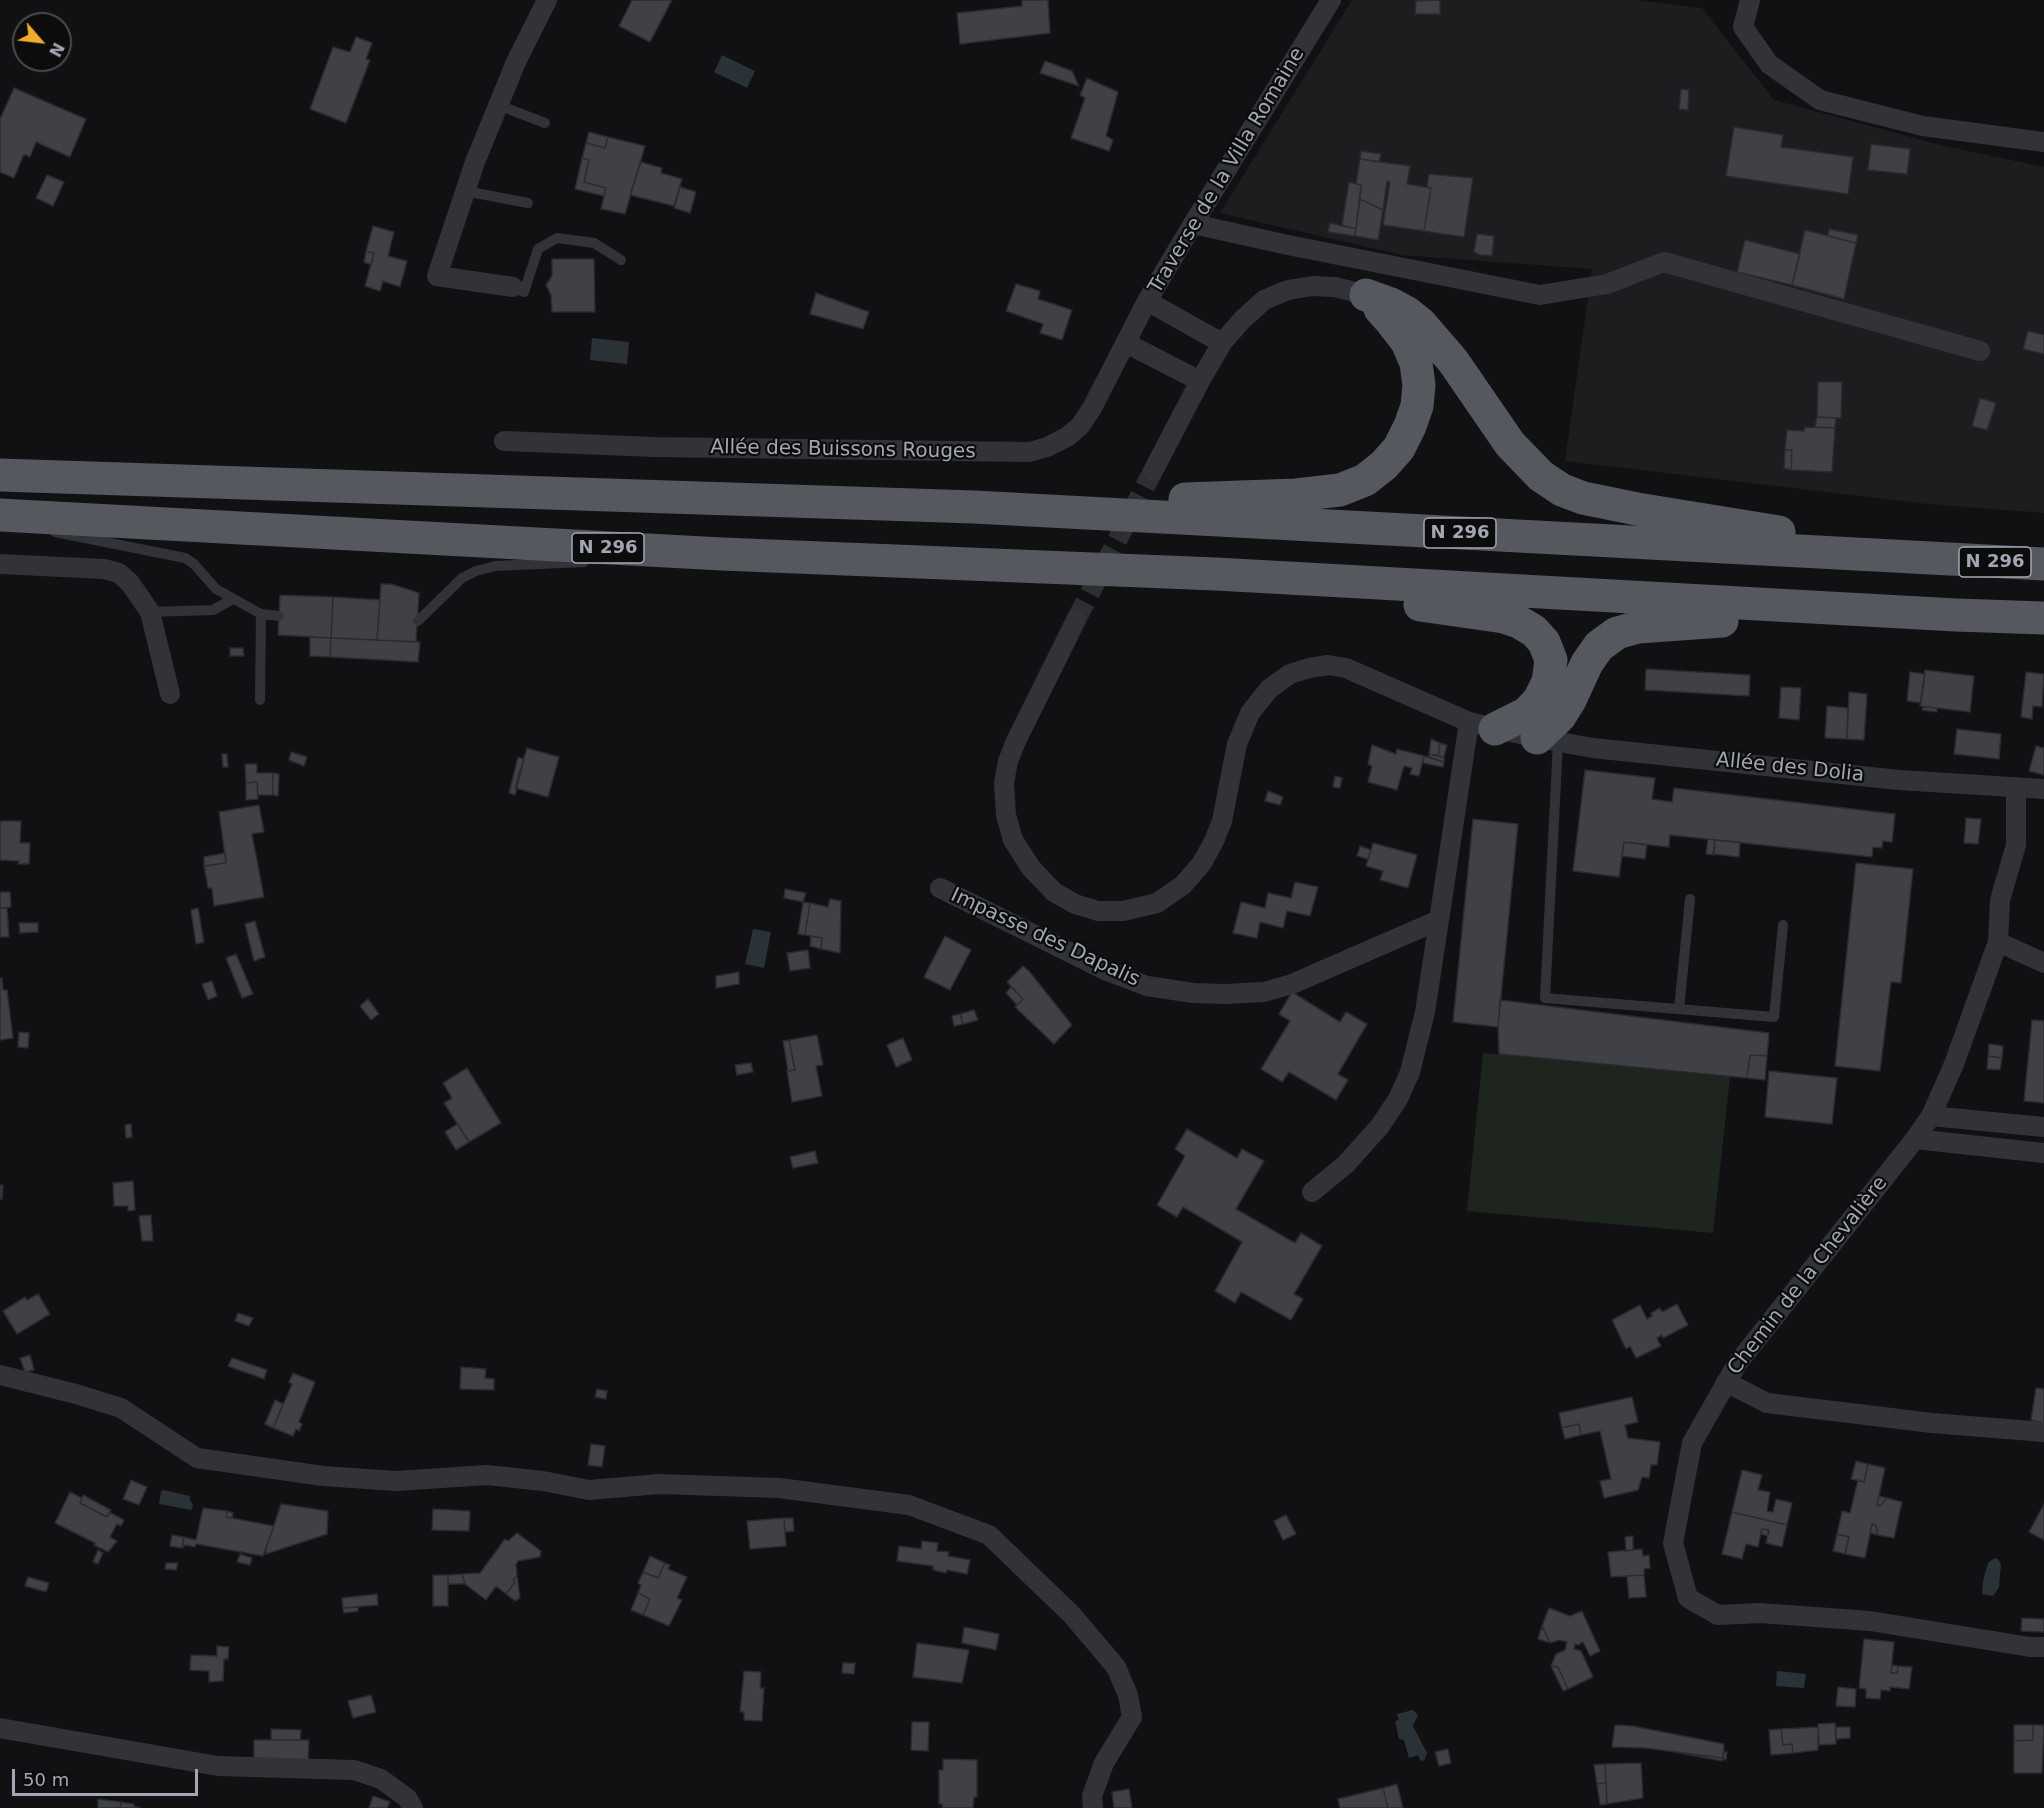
<!DOCTYPE html>
<meta charset="utf-8">
<style>
body{margin:0}
#map{position:relative;width:2044px;height:1808px;overflow:hidden;background:#111113;font-family:"DejaVu Sans",sans-serif}
canvas{display:block}
.north{position:absolute;left:12px;top:12px;width:60px;height:60px;box-sizing:border-box;background:#0c0c0d;border:2px solid #484a4f;border-radius:50%;rotate:118deg;font-size:16px;font-weight:700;line-height:24px;text-align:center;color:#a2a8b3}
.north::after{content:'';display:block;margin:auto;width:21px;height:27px;background:#f1ad2a;clip-path:polygon(50% 0,100% 100%,50% 72%,0 100%)}
.scale{position:absolute;left:12px;top:1769px;width:186px;height:27px;box-sizing:border-box;border:3px solid #a2a8b3;border-top:0;padding-left:8px;font-size:18px;line-height:21px;white-space:nowrap;color:#a2a8b3;-webkit-text-stroke:4px #0c0c0d;paint-order:stroke}
</style>
<div id="map">
<canvas width="2044" height="1808"></canvas>
<div class="north">N</div>
<div class="scale">50 m</div>
</div>
<script>
const ctx = document.querySelector('canvas').getContext('2d');
ctx.lineJoin = 'round';
function paint(path, color) { ctx.fillStyle = color; ctx.fill(path, 'evenodd'); }
const poly = rows => new Path2D(rows.map(r => 'M' + r).join(''));
function stroke(path, color, width, dash) { ctx.strokeStyle = color; ctx.lineWidth = width; ctx.lineCap = dash ? 'butt' : 'round'; ctx.setLineDash(dash || []); ctx.stroke(path); }
function drawText(font, color, halo, rows, align = 'center') {
  ctx.font = font + ' "DejaVu Sans",sans-serif'; ctx.lineWidth = 4.5; ctx.setLineDash([]); ctx.textBaseline = 'middle'; ctx.strokeStyle = halo; ctx.fillStyle = color; for (const [text, x, y, turn = 0] of rows) {
    ctx.save(); ctx.translate(x, y); ctx.rotate((+turn || 0) * Math.PI / 180); ctx.textAlign = isNaN(turn) ? turn : align; if (halo) ctx.strokeText(text, 0, 0); ctx.fillText(text, 0, 0); ctx.restore();
  }
}
paint(poly([
 [1352,0,1634,0,1702,8,1774,100,1940,145,2044,167,2044,513,1928,504,1565,461,1592,269,1402,255,1220,213]
]), '#1d1d20');
paint(poly([
 [1483,1053,1730,1077,1713,1233,1467,1211]
]), '#1d251e');
paint(poly([
 [722,55,755,71,747,88,714,72],
 [592,338,629,342,627,364,590,360],
 [753,929,771,932,764,968,745,964],
 [164,1490,190,1496,190,1500,193,1505,191,1510,159,1504,161,1491],
 [1997,1558,2001,1564,1999,1587,1993,1596,1982,1594,1983,1581,1988,1563,1993,1559],
 [1777,1671,1806,1674,1804,1688,1776,1686],
 [1413,1710,1418,1715,1413,1726,1427,1753,1424,1761,1420,1760,1418,1755,1409,1758,1404,1740,1399,1739,1395,1721,1399,1720,1397,1714]
]), '#2a3238');
const building = poly([
 [632,0,672,0,650,42,619,26,632,0],
 [1022,0,1048,0,1050,33,960,44,957,13,1022,6,1022,0],
 [1440,0,1440,14,1415,14,1416,1,1440,0],
 [356,37,372,43,366,59,370,60,346,123,310,109,333,47,350,52,356,37],
 [1045,61,1072,71,1079,86,1040,73,1045,61],
 [1087,78,1118,92,1106,136,1113,140,1109,151,1071,138,1085,98,1080,95,1087,78],
 [14,88,86,119,70,157,36,142,30,157,24,154,14,178,0,172,0,119,14,88],
 [1681,89,1689,90,1688,110,1679,109,1681,89],
 [1734,127,1783,135,1781,147,1853,157,1848,194,1726,176,1734,127],
 [589,132,608,137,605,148,586,143,589,132],
 [608,137,645,146,625,214,601,209,606,188,584,182,589,160,582,158,586,143,605,148,608,137],
 [1871,144,1910,149,1907,174,1868,170,1871,144],
 [1361,151,1381,154,1379,162,1360,159,1361,151],
 [582,158,589,160,584,182,606,188,604,196,575,189,582,158],
 [1360,159,1410,166,1407,184,1431,188,1424,231,1383,225,1390,182,1387,181,1383,210,1360,199,1361,185,1356,184,1360,159],
 [641,162,662,168,661,173,682,179,674,206,630,195,641,162],
 [1429,174,1473,178,1464,237,1424,231,1431,188,1427,187,1429,174],
 [47,175,64,182,53,206,36,198,47,175],
 [1349,182,1361,185,1356,229,1342,225,1349,182],
 [680,187,696,192,690,213,674,208,680,187],
 [1360,199,1383,210,1378,240,1355,236,1360,199],
 [1330,223,1356,229,1355,236,1328,232,1330,223],
 [373,226,394,232,388,256,407,261,400,287,383,281,380,291,365,286,374,253,366,251,373,226],
 [1829,229,1858,235,1856,243,1828,236,1829,229],
 [1805,230,1856,243,1844,299,1792,285,1805,230],
 [1477,234,1494,236,1492,256,1480,255,1474,252,1477,234],
 [1745,240,1800,254,1792,285,1737,272,1745,240],
 [366,251,374,253,371,265,364,262,366,251],
 [552,259,594,259,595,312,552,312,551,295,546,285,552,276,552,259],
 [1016,284,1040,291,1038,299,1072,310,1062,340,1040,333,1043,324,1006,311,1016,284],
 [816,293,869,312,863,329,810,314,816,293],
 [2028,331,2044,335,2044,354,2023,349,2028,331],
 [1818,382,1842,382,1841,418,1817,417,1818,382],
 [1980,398,1996,403,1987,430,1972,426,1980,398],
 [1817,417,1836,418,1835,428,1815,427,1817,417],
 [1805,427,1835,428,1832,472,1791,470,1792,450,1785,450,1787,430,1804,431,1805,427],
 [1785,450,1792,450,1791,470,1784,468,1785,450],
 [381,584,391,584,419,593,416,642,377,640,381,584],
 [280,595,333,597,331,638,278,635,280,595],
 [333,597,380,600,377,640,331,638,333,597],
 [310,637,331,638,330,657,310,656,310,637],
 [331,638,420,642,418,662,330,657,331,638],
 [230,648,243,648,244,656,230,656,230,648],
 [1646,669,1750,675,1749,696,1645,690,1646,669],
 [1925,670,1974,676,1970,712,1920,706,1925,670],
 [1910,672,1925,674,1921,703,1907,701,1910,672],
 [2026,672,2044,674,2042,707,2033,706,2032,719,2021,717,2026,672],
 [1781,687,1801,688,1799,720,1779,718,1781,687],
 [1849,692,1867,694,1864,740,1847,739,1849,692],
 [1827,706,1848,708,1847,739,1825,738,1827,706],
 [1923,707,1937,708,1937,712,1922,710,1923,707],
 [1957,729,2001,734,1999,759,1954,754,1957,729],
 [1431,739,1440,743,1438,756,1429,754,1431,739],
 [1440,743,1447,745,1444,757,1438,756,1440,743],
 [1372,745,1396,754,1397,749,1424,756,1419,776,1410,774,1412,768,1404,766,1397,790,1368,782,1372,766,1368,764,1372,745],
 [2036,746,2044,748,2044,775,2029,771,2036,746],
 [527,748,559,757,548,797,515,788,527,748],
 [291,752,307,757,304,766,289,760,291,752],
 [222,754,227,754,228,767,223,767,222,754],
 [1429,754,1444,757,1444,762,1429,757,1429,754],
 [1424,756,1444,762,1443,767,1423,763,1424,756],
 [518,757,524,759,515,795,509,793,518,757],
 [245,764,257,764,257,773,273,773,273,795,258,795,257,782,246,783,245,764],
 [1585,770,1655,778,1652,799,1672,802,1674,788,1895,814,1892,842,1883,841,1882,848,1873,847,1872,857,1670,835,1669,847,1624,842,1619,877,1573,871,1585,770],
 [273,773,279,774,278,796,273,795,273,773],
 [1335,776,1342,778,1340,788,1333,787,1335,776],
 [257,782,258,799,246,800,246,783,257,782],
 [1268,791,1283,797,1280,805,1265,801,1268,791],
 [259,805,264,832,252,834,264,897,214,906,212,888,208,888,204,866,226,863,219,812,259,805],
 [1966,818,1981,819,1978,844,1964,843,1966,818],
 [1473,819,1518,824,1498,1027,1453,1022,1473,819],
 [0,821,21,821,20,843,30,843,29,864,18,864,19,861,0,860,0,821],
 [1708,839,1715,840,1714,855,1706,854,1708,839],
 [1715,840,1740,842,1739,857,1713,854,1715,840],
 [1624,842,1647,845,1645,859,1622,856,1624,842],
 [1373,843,1417,855,1408,888,1380,880,1383,871,1366,866,1373,843],
 [1360,846,1371,850,1368,859,1357,856,1360,846],
 [225,853,226,863,204,866,204,857,225,853],
 [1856,863,1913,869,1901,983,1891,982,1880,1071,1835,1066,1856,863],
 [1295,882,1318,887,1310,916,1287,911,1283,928,1260,922,1257,938,1233,933,1241,902,1265,908,1268,893,1291,898,1295,882],
 [785,889,806,893,803,902,784,898,785,889],
 [0,892,10,892,11,907,0,908,0,892],
 [830,899,841,901,840,953,821,949,822,938,805,935,810,903,828,907,830,899],
 [803,902,810,903,805,935,798,934,803,902],
 [0,908,7,908,9,937,0,937,0,908],
 [198,908,204,942,196,944,191,910,198,908],
 [255,921,265,957,254,961,245,924,255,921],
 [19,923,38,923,38,932,20,933,19,923],
 [811,936,822,938,821,949,810,946,811,936],
 [945,936,971,950,950,990,924,977,945,936],
 [808,950,810,968,790,971,787,953,808,950],
 [236,954,253,994,242,998,226,958,236,954],
 [1023,966,1029,971,1072,1025,1054,1044,1015,1007,1023,999,1007,982,1023,966],
 [739,972,739,984,716,988,716,976,739,972],
 [0,978,2,978,3,990,7,990,13,1038,0,1040,0,978],
 [212,981,217,996,208,1000,202,984,212,981],
 [1011,987,1023,999,1017,1005,1006,993,1011,987],
 [1292,992,1340,1022,1346,1012,1367,1024,1338,1074,1348,1080,1336,1100,1289,1072,1282,1082,1261,1069,1290,1021,1279,1014,1292,992],
 [368,999,379,1014,371,1020,360,1006,368,999],
 [1500,1000,1769,1033,1767,1056,1750,1055,1747,1078,1499,1054,1498,1027,1500,1000],
 [974,1010,978,1020,963,1024,960,1014,974,1010],
 [960,1014,963,1024,954,1026,952,1016,960,1014],
 [2032,1020,2044,1021,2044,1103,2024,1101,2032,1020],
 [19,1032,29,1033,28,1048,18,1047,19,1032],
 [817,1035,823,1065,816,1066,822,1096,792,1102,787,1071,795,1070,789,1040,817,1035],
 [903,1038,912,1060,896,1067,887,1045,903,1038],
 [789,1040,795,1070,788,1071,783,1041,789,1040],
 [1989,1044,2003,1046,2002,1058,1988,1056,1989,1044],
 [1750,1055,1767,1056,1765,1080,1747,1078,1750,1055],
 [1988,1056,2002,1058,2000,1070,1987,1069,1988,1056],
 [751,1063,753,1072,737,1075,735,1065,751,1063],
 [467,1068,501,1123,469,1142,444,1103,452,1098,443,1083,467,1068],
 [1769,1071,1837,1078,1832,1124,1765,1117,1769,1071],
 [131,1124,132,1137,126,1138,125,1125,131,1124],
 [457,1124,469,1142,456,1150,445,1132,457,1124],
 [1187,1129,1237,1158,1242,1149,1264,1161,1236,1209,1295,1243,1301,1233,1322,1246,1294,1294,1303,1299,1291,1320,1241,1292,1235,1303,1215,1291,1242,1242,1183,1207,1177,1217,1157,1205,1185,1156,1175,1149,1187,1129],
 [815,1151,818,1163,793,1168,790,1157,815,1151],
 [133,1181,135,1210,128,1211,128,1206,114,1206,113,1183,133,1181],
 [0,1185,3,1185,2,1199,0,1199,0,1185],
 [151,1215,153,1241,142,1241,139,1216,151,1215],
 [38,1294,50,1314,17,1334,3,1311,25,1297,27,1300,38,1294],
 [1677,1304,1688,1325,1663,1338,1662,1335,1657,1338,1661,1346,1636,1358,1630,1346,1626,1349,1612,1320,1640,1305,1647,1319,1652,1316,1651,1313,1660,1308,1662,1312,1677,1304],
 [238,1313,253,1318,249,1326,235,1321,238,1313],
 [30,1355,34,1370,25,1372,20,1358,30,1355],
 [232,1358,267,1370,264,1379,228,1366,232,1358],
 [461,1367,486,1369,485,1378,494,1379,494,1390,460,1389,461,1367],
 [293,1373,315,1382,299,1422,302,1424,299,1431,296,1429,293,1436,273,1428,292,1384,289,1382,293,1373],
 [2036,1388,2044,1389,2044,1423,2031,1420,2036,1388],
 [597,1389,607,1391,606,1399,595,1397,597,1389],
 [1632,1397,1638,1422,1625,1425,1628,1438,1660,1442,1657,1465,1651,1465,1649,1478,1642,1477,1638,1490,1604,1498,1600,1481,1611,1479,1600,1431,1581,1435,1579,1424,1562,1428,1559,1413,1632,1397],
 [275,1400,283,1404,273,1428,265,1424,275,1400],
 [1579,1424,1581,1435,1565,1439,1562,1428,1579,1424],
 [591,1444,605,1446,602,1467,588,1465,591,1444],
 [1856,1461,1868,1464,1864,1482,1851,1479,1856,1461],
 [1868,1464,1885,1468,1877,1505,1880,1506,1887,1498,1902,1502,1894,1538,1878,1535,1876,1525,1872,1524,1865,1558,1845,1554,1849,1537,1837,1534,1842,1511,1850,1513,1858,1480,1864,1482,1868,1464],
 [1742,1470,1762,1475,1758,1490,1770,1492,1767,1511,1773,1512,1776,1499,1792,1503,1787,1525,1732,1512,1742,1470],
 [131,1480,147,1487,139,1505,123,1499,131,1480],
 [70,1492,82,1498,80,1503,107,1517,109,1512,124,1520,121,1526,117,1524,110,1537,117,1541,108,1552,94,1545,95,1543,55,1523,70,1492],
 [83,1495,111,1510,107,1517,80,1503,83,1495],
 [1879,1496,1887,1498,1880,1506,1877,1505,1879,1496],
 [281,1504,328,1511,327,1534,266,1554,266,1549,281,1504],
 [2044,1504,2044,1540,2029,1532,2044,1504],
 [203,1508,227,1511,226,1517,274,1526,263,1556,196,1544,195,1547,185,1545,182,1548,184,1537,196,1540,203,1508],
 [433,1509,470,1511,469,1531,432,1530,433,1509],
 [227,1511,233,1513,232,1518,226,1517,227,1511],
 [1732,1512,1787,1525,1782,1547,1766,1543,1769,1530,1762,1529,1758,1547,1746,1544,1742,1559,1722,1554,1732,1512],
 [1286,1515,1296,1534,1283,1540,1274,1521,1286,1515],
 [784,1518,786,1546,750,1549,747,1521,784,1518],
 [784,1518,793,1518,794,1531,785,1532,784,1518],
 [1872,1524,1876,1525,1878,1535,1870,1533,1872,1524],
 [1762,1529,1769,1530,1768,1536,1761,1534,1762,1529],
 [517,1533,541,1551,540,1557,518,1561,516,1565,517,1575,513,1580,515,1582,506,1594,496,1586,486,1600,465,1584,462,1574,480,1573,505,1539,508,1541,517,1533],
 [1837,1534,1849,1537,1845,1554,1833,1551,1837,1534],
 [172,1535,184,1537,182,1548,170,1546,172,1535],
 [1633,1536,1633,1550,1626,1551,1625,1537,1633,1536],
 [922,1541,938,1543,937,1551,949,1552,948,1556,970,1560,967,1574,947,1570,946,1573,933,1570,933,1566,897,1561,899,1546,921,1549,922,1541],
 [1642,1549,1643,1556,1649,1555,1650,1568,1644,1569,1644,1575,1611,1577,1608,1552,1642,1549],
 [98,1550,103,1553,98,1564,93,1562,98,1550],
 [240,1554,252,1558,250,1565,237,1562,240,1554],
 [650,1556,665,1563,658,1578,643,1572,650,1556],
 [166,1563,178,1563,176,1570,165,1569,166,1563],
 [665,1563,670,1565,668,1569,687,1577,677,1598,682,1600,669,1626,643,1615,650,1599,638,1593,641,1585,638,1583,643,1572,658,1578,665,1563],
 [462,1574,465,1584,448,1584,448,1575,462,1574],
 [433,1575,448,1575,448,1606,433,1606,433,1575],
 [517,1575,520,1598,515,1601,506,1594,515,1582,513,1580,517,1575],
 [1644,1575,1646,1597,1629,1598,1627,1576,1644,1575],
 [28,1577,49,1583,46,1592,25,1586,28,1577],
 [638,1593,650,1599,643,1615,631,1610,638,1593],
 [377,1594,378,1605,343,1608,342,1598,377,1594],
 [358,1607,358,1611,344,1613,343,1608,358,1607],
 [1549,1608,1570,1616,1582,1611,1600,1651,1590,1656,1583,1642,1578,1645,1575,1644,1574,1649,1581,1651,1593,1677,1568,1689,1558,1667,1551,1666,1556,1654,1565,1650,1567,1642,1560,1640,1550,1643,1542,1626,1549,1608],
 [2022,1618,2044,1619,2044,1632,2021,1631,2022,1618],
 [1542,1626,1550,1643,1538,1639,1542,1626],
 [964,1627,999,1634,996,1650,962,1643,964,1627],
 [1864,1639,1894,1642,1891,1673,1897,1673,1898,1666,1912,1667,1909,1689,1890,1687,1890,1691,1881,1690,1880,1699,1866,1698,1866,1689,1859,1688,1864,1639],
 [917,1643,969,1650,962,1683,913,1677,917,1643],
 [217,1646,229,1647,228,1659,224,1659,223,1681,209,1682,209,1671,190,1670,191,1655,217,1656,217,1646],
 [843,1663,855,1663,854,1674,842,1673,843,1663],
 [1892,1665,1898,1666,1897,1673,1891,1673,1892,1665],
 [1551,1666,1558,1667,1568,1689,1563,1691,1551,1666],
 [744,1671,761,1672,760,1688,764,1688,762,1721,744,1720,744,1712,740,1712,744,1671],
 [1838,1687,1856,1689,1855,1707,1836,1706,1838,1687],
 [371,1695,376,1712,353,1718,348,1701,371,1695],
 [912,1722,929,1722,928,1751,911,1750,912,1722],
 [1835,1723,1836,1744,1819,1745,1818,1724,1835,1723],
 [1615,1725,1633,1726,1724,1744,1723,1758,1645,1748,1612,1747,1615,1725],
 [2014,1725,2033,1725,2033,1740,2014,1741,2014,1725],
 [2033,1725,2044,1725,2042,1773,2014,1773,2014,1741,2033,1740,2033,1725],
 [1818,1727,1818,1750,1793,1753,1792,1744,1783,1745,1781,1729,1818,1727],
 [1836,1727,1850,1727,1850,1738,1836,1739,1836,1727],
 [271,1729,301,1730,300,1740,271,1740,271,1729],
 [1781,1729,1783,1745,1792,1744,1793,1753,1771,1755,1769,1730,1781,1729],
 [254,1740,309,1740,308,1762,254,1762,254,1740],
 [1448,1749,1451,1763,1439,1766,1435,1752,1448,1749],
 [1675,1752,1723,1758,1724,1752,1727,1752,1726,1760,1723,1759,1722,1761,1675,1752],
 [943,1759,977,1760,977,1797,974,1797,973,1808,942,1808,942,1804,939,1804,939,1770,943,1770,943,1759],
 [1641,1763,1643,1798,1607,1804,1605,1764,1641,1763],
 [1605,1764,1606,1783,1597,1784,1594,1765,1605,1764],
 [1606,1783,1607,1804,1600,1805,1597,1784,1606,1783],
 [1397,1784,1403,1808,1388,1808,1383,1788,1397,1784],
 [1383,1788,1388,1808,1340,1808,1338,1799,1383,1788],
 [1129,1789,1132,1808,1114,1808,1112,1792,1129,1789],
 [373,1796,390,1802,387,1808,369,1808,373,1796],
 [98,1799,121,1802,120,1808,98,1808,98,1799],
 [121,1802,134,1804,134,1806,140,1808,120,1808,121,1802]
]);
paint(building, '#404146');
stroke(building, '#2b2b2f', 1.5);
stroke(poly([
 [1076,620,1153,471]
]), '#2e2f33', 20, [20, 10]);
stroke(poly([
 [498,105,545,123],
 [465,191,528,203],
 [513,287,524,292,538,249,557,238,594,243,621,260],
 [55,532,185,558,194,564,216,589,261,614,260,700],
 [150,612,213,610,233,599],
 [261,614,279,616],
 [418,621,462,578,476,571,495,566,584,562],
 [1558,742,1545,998,1774,1017,1783,925],
 [1679,1009,1690,899]
]), '#323338', 10);
stroke(poly([
 [1750,0,1743,27,1769,64,1820,100,1923,126,2044,142],
 [1193,224,1288,245,1540,295,1607,284,1664,262,1980,351],
 [513,287,437,276,475,162,516,62,547,0],
 [1147,301,1222,343],
 [1126,343,1200,381],
 [504,441,655,447,1030,452,1047,447,1067,437,1080,426,1092,408,1147,301,1193,224,1331,0],
 [1153,471,1200,381,1222,343,1242,320,1264,300,1288,290,1313,286,1335,287,1366,295],
 [0,564,104,569,119,573,130,583,150,612,170,694],
 [1076,620,1016,741,1008,761,1004,783,1006,815,1013,840,1031,868,1054,892,1075,904,1098,911,1123,911,1157,903,1183,885,1202,863,1214,841,1222,821,1237,744,1250,713,1269,689,1290,674,1309,668,1328,665,1346,668,1469,722,1537,738,1593,748,1899,780,2044,789],
 [2016,787,2016,845,2000,900,1998,942,1954,1064,1931,1116,1915,1139,1737,1364,1692,1443,1673,1543,1688,1598,1718,1615,1760,1613,1870,1621,2030,1647,2044,1647],
 [940,888,1107,971,1147,986,1193,993,1226,994,1264,992,1292,984,1439,920,1469,722],
 [1998,942,2044,963],
 [1931,1116,2044,1127],
 [1915,1139,2044,1153],
 [1312,1192,1346,1164,1380,1126,1398,1099,1410,1072,1425,1012,1439,920],
 [0,1375,76,1394,121,1408,197,1458,323,1476,396,1481,487,1475,543,1481,589,1490,659,1484,779,1488,909,1505,989,1535,1072,1615,1116,1667,1128,1695,1132,1717,1104,1763,1092,1796,1093,1808],
 [1726,1382,1767,1403,1932,1423,2044,1432],
 [0,1728,218,1766,354,1770,381,1779,407,1798,413,1808]
]), '#323338', 20);
stroke(poly([
 [1366,295,1391,304,1406,312,1421,324,1453,361,1510,444,1541,476,1562,490,1583,498,1637,509,1779,532],
 [0,475,974,507,2044,564],
 [1185,499,1296,495,1340,490,1365,480,1384,465,1399,448,1410,426,1417,406,1419,385,1416,363,1407,342,1390,320,1380,309],
 [0,515,722,554,1216,574,1956,615,2044,618],
 [1420,605,1504,617,1519,622,1534,631,1544,642,1551,660,1548,682,1539,700,1527,713,1495,729],
 [1537,738,1560,716,1570,700,1587,663,1599,646,1617,633,1638,627,1722,621]
]), '#565860', 33);
for (const [x, y, w] of [
 [1460,533,72],
 [608,548,72],
 [1995,562,72]
]) { const box = new Path2D(); box.roundRect(x - w / 2, y - 15, w, 30, 4.5); ctx.fillStyle = '#0c0c0d'; ctx.fill(box); stroke(box, '#a2a8b3', 1.5); }
drawText('bold 18px', '#a2a8b3', null, [
 ["N 296",1460,533],
 ["N 296",608,548],
 ["N 296",1995,562]
]);
drawText('20px', '#a2a8b3', '#0c0c0d', [
 ["Traverse de la Villa Romaine",1227,171,-59],
 ["Allée des Buissons Rouges",843,450,1],
 ["Allée des Dolia",1790,768,6],
 ["Impasse des Dapalis",1045,938,25],
 ["Chemin de la Chevalière",1808,1276,-52]
]);
</script>
